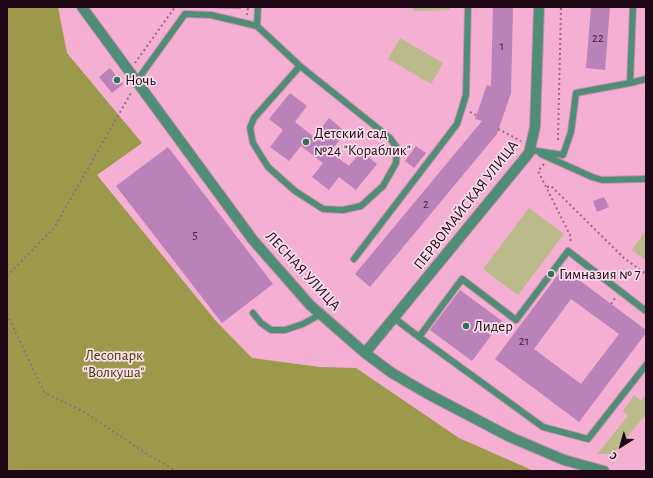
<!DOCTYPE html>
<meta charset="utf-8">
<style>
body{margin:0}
#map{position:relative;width:653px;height:478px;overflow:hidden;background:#f4afd2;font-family:"Alegreya Sans",sans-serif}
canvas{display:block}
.frame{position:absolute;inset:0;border:8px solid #1e0714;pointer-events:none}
.north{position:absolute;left:601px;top:426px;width:40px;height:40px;-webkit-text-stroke:3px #fbdeec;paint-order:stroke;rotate:217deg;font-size:11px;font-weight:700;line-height:16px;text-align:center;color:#1e0714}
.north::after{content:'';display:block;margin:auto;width:14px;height:18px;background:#1e0714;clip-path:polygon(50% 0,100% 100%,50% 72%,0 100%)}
</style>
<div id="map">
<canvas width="653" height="478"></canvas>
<div class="frame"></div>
<div class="north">С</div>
</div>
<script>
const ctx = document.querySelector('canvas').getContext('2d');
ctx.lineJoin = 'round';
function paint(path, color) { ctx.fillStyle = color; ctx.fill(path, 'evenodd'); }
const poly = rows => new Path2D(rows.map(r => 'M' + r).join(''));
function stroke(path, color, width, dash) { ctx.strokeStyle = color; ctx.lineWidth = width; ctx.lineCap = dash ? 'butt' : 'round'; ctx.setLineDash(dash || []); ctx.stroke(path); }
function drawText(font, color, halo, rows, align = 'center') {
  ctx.font = font + ' "Alegreya Sans",sans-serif'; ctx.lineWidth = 3.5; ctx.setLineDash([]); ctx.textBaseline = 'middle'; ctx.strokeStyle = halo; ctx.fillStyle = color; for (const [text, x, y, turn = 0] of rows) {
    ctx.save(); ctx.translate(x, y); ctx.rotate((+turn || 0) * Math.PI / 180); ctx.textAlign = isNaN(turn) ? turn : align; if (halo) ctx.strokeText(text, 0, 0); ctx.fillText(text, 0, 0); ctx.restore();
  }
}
paint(poly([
 [413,7,450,7,450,10,413,11],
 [400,38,443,63,431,84,388,59],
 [529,208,564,234,518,295,483,269],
 [646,230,646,260,632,250],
 [646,394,646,414,613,454,597,454,628,416,623,411,634,395,641,401]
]), '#baba8a');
paint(poly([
 [7,7,58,7,67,53,142,143,97,175,215,320,252,358,320,367,356,368,459,438,534,471,7,471]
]), '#9c9a4a');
paint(poly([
 [209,7,241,7,241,9,209,8],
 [493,7,513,7,511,93,497,134,370,287,355,274,482,121,475,119,487,85,491,86],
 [591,7,610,7,605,70,586,68],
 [110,68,123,84,112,93,99,77],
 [290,93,307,106,295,122,314,137,329,118,346,132,330,152,349,166,361,151,377,164,356,190,339,177,329,190,312,177,323,163,301,146,289,161,270,147,283,130,269,119],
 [416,146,426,153,414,168,405,161],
 [168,147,273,284,222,323,116,186],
 [604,197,609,207,597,212,593,201],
 [563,268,646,330,646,333,579,422,495,359],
 [571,299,619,334,581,384,534,349],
 [460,290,502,321,472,361,430,330]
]), '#bb81b9');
const service = poly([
 [257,26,300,66,390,138,397,148,396,163,383,186,361,206,343,210,323,209,295,191,268,167,253,143,250,128,254,118,300,66],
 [136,82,185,14,211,15,257,26,258,7],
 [630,83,646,79],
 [530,150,563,155,571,132,576,93,630,83,633,7],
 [541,154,592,177,602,180,646,179],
 [354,259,457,124,466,95,468,7],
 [646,311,568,251,516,320,462,279,419,337,543,427,588,439,646,365],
 [253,313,261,323,271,330,285,330,303,324,321,314],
 [394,318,419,337]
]);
const tertiary = poly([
 [82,7,253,240,310,305,365,353,392,373,428,394,510,437,564,460,604,471],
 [365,353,529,153,535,127,539,7]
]);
stroke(service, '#cd91b0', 8);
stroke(tertiary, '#cd91b0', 12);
stroke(poly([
 [247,15,248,7],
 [135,63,175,7],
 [470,112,476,115],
 [498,129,521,141],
 [558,140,561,7],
 [544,164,538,171,571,237,570,243],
 [547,187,551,186,624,258,646,274],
 [7,276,54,228,131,93],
 [611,304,615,298],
 [7,314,44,392,84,412,150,456,177,471]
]), '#996881', 2, [2, 3]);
stroke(service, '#508d76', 6);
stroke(tertiary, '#508d76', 10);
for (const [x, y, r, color] of [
 [117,80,4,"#34705b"],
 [306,142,4,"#34705b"],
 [551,274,4,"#34705b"],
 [466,326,4,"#34705b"]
]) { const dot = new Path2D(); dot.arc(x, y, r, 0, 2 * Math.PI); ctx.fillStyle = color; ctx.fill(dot); stroke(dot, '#fbdeec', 1.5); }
drawText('13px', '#45263d', null, [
 ["22",598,38],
 ["1",502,46],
 ["2",426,204],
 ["5",195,235],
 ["21",524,341]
]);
drawText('15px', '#1e0714', '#fbdeec', [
 ["Ночь",125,80],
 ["Детский сад",314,133],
 ["№24 \"Кораблик\"",314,150],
 ["Гимназия № 7",559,274],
 ["Лидер",474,326]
], 'left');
drawText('15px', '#1e0714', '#fbdeec', [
 ["ПЕРВОМАЙСКАЯ УЛИЦА",466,205,-52],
 ["ЛЕСНАЯ УЛИЦА",303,271,47]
]);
drawText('15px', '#424000', '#fbdeec', [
 ["Лесопарк",114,355],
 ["\"Волкуша\"",114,372]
]);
</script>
